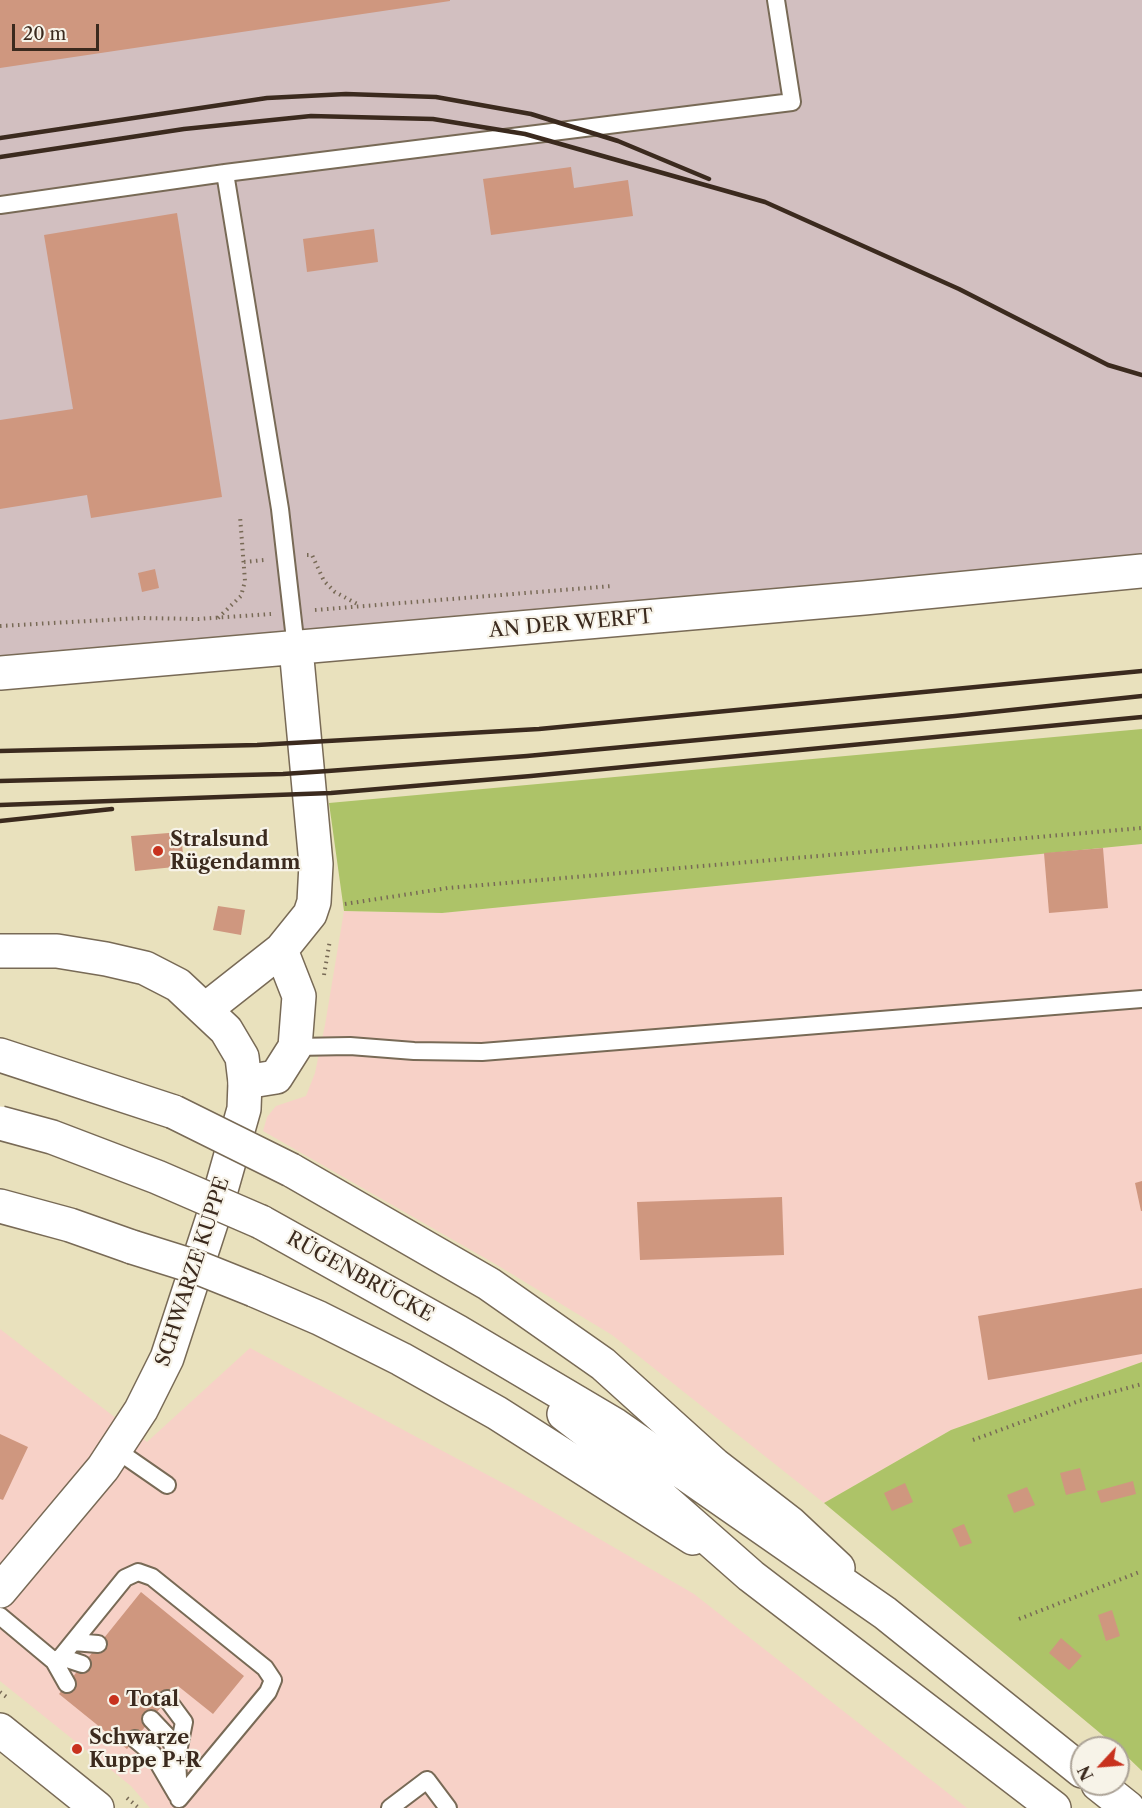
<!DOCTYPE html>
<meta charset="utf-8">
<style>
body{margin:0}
#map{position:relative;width:1142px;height:1808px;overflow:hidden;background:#e9e1bd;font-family:"Libre Caslon Text",serif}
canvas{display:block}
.north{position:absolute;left:1070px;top:1736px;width:60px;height:60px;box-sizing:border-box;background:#f7f3e8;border:2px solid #aca397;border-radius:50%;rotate:244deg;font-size:16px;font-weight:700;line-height:24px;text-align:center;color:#3b2a1e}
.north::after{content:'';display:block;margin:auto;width:21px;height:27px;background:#c8321e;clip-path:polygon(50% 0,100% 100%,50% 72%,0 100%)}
.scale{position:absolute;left:12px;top:24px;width:87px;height:27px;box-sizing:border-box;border:3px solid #3b2a1e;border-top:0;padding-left:8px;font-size:18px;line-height:21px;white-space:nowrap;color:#3b2a1e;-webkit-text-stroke:4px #f7f3e8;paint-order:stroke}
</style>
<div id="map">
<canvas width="1142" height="1808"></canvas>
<div class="north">N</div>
<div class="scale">20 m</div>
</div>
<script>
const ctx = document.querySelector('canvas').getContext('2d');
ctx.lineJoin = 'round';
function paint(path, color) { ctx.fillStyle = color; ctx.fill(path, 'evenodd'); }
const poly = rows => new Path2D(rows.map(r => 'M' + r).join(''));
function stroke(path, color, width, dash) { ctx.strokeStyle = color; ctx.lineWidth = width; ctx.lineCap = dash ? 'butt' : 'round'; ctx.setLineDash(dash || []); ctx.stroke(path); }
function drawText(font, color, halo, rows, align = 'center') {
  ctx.font = font + ' "Libre Caslon Text",serif'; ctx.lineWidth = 4.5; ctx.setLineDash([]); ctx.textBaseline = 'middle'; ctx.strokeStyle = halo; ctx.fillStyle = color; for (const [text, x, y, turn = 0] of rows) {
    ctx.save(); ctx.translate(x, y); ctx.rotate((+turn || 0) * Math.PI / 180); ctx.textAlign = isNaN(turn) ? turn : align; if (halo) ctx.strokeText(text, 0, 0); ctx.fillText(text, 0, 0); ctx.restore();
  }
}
paint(poly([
 [1142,844,1142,1362,951,1430,824,1503,612,1335,497,1265,263,1131,267,1117,276,1106,306,1096,315,1073,325,1025,344,911,442,913],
 [0,1329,147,1442,250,1348,512,1488,694,1594,967,1808,150,1808,131,1786,0,1681]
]), '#f7d1c7');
paint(poly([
 [0,0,1142,0,1142,571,0,673]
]), '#d2bfc0');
paint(poly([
 [1142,729,1142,844,442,913,344,911,329,803],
 [1142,1362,1142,1771,1118,1748,824,1503,951,1430]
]), '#adc368');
paint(poly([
 [0,0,450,0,450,1,0,68],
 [571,167,574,188,628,180,633,216,491,235,483,179],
 [177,213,222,497,91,518,87,495,0,509,0,420,73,409,44,235],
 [374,229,378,262,307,272,303,239],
 [155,569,159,588,142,592,138,573],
 [181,832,184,866,135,871,131,836],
 [1103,848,1108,908,1049,913,1044,853],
 [218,906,245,910,241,935,213,930],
 [1142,1181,1142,1211,1141,1211,1135,1183],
 [782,1197,784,1255,640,1260,637,1202],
 [1142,1288,1142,1354,988,1380,978,1316],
 [0,1434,28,1447,3,1500,0,1499],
 [1080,1468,1086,1490,1066,1495,1060,1473],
 [1133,1481,1136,1494,1101,1503,1097,1491],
 [905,1483,913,1502,892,1511,884,1493],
 [1027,1487,1035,1505,1014,1513,1007,1495],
 [964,1524,972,1543,960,1547,952,1529],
 [141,1592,244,1676,213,1714,178,1686,127,1749,59,1694],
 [1112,1610,1120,1636,1106,1641,1098,1615],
 [1061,1638,1082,1656,1069,1670,1049,1653]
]), '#cf977f');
const lane = poly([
 [225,173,280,509,296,648],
 [0,205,225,173,792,102,776,0],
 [295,1047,350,1046,414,1051,482,1052,1142,999],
 [115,1449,167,1485],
 [0,1616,54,1661,67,1684],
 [73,1642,98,1644],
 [61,1657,82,1664],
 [54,1661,61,1657,125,1578,138,1572,152,1577,265,1668,273,1680,268,1692,179,1799],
 [167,1699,184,1722,177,1757],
 [151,1719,170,1739,177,1758,179,1799],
 [135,1739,153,1754,177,1795],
 [390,1808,427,1780,448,1808]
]);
const street = poly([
 [0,673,864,598,1142,571],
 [206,1009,281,950,310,914,314,902,316,864,296,648],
 [245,1082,276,1077,295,1047,299,996,281,950]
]);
const secondary = poly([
 [0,951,57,951,106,959,145,968,178,985,226,1030,242,1057,245,1082,244,1109,215,1211,167,1358,141,1410,103,1468,0,1591],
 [0,1055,174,1112],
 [291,1170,489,1284,603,1364,715,1465,790,1523,838,1568],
 [0,1206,70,1225,132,1247],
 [254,1290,319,1318,401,1359,497,1413,693,1538],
 [0,1730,97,1808]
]);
const highway = poly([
 [261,1222,458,1332,615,1425,885,1613,1082,1771],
 [564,1414,586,1431,751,1576,1054,1808],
 [1098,1784,1128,1808]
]);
stroke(lane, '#786a56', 20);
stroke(street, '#786a56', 36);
stroke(secondary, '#786a56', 36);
stroke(highway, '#786a56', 36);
stroke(poly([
 [307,555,312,555,324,581,335,592,359,605],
 [244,562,264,560],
 [315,610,612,586],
 [218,618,241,596,245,581,240,516],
 [0,626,141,618,198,619,271,614],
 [345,904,448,888,1142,828],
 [324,975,330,940],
 [973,1440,1079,1401,1142,1384],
 [1019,1619,1142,1571],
 [0,1692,9,1699],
 [127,1798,139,1808]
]), '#786a56', 4, [1.5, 4.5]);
stroke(lane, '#fff', 16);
stroke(street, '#fff', 33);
stroke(secondary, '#fff', 33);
stroke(highway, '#fff', 33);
stroke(poly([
 [0,138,267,98,346,94,436,97,531,114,618,141,709,179],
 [0,157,184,129,311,116,433,119,525,134,765,202,959,289,1108,365,1142,375],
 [0,751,257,745,539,729,1142,671],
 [0,781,283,774,328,771,527,756,955,716,1142,696],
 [0,805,331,793,531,776,1142,717],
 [0,821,112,809]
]), '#3b2a1e', 4.5);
const secondaryBridge = poly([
 [174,1112,291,1170],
 [132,1247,199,1268,254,1290]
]);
const highwayBridge = poly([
 [0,1123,52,1137,157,1177,261,1222]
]);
stroke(secondaryBridge, '#786a56', 36, []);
stroke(highwayBridge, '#786a56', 36, []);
stroke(secondaryBridge, '#fff', 33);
stroke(highwayBridge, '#fff', 33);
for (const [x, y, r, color] of [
 [158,851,6,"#c8321e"],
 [114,1700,6,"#c8321e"],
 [77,1749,6,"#c8321e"]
]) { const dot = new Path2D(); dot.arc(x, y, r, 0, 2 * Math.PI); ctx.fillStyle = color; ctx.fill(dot); stroke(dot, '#f7f3e8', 2); }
drawText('20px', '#3b2a1e', '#f7f3e8', [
 ["AN DER WERFT",571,624,-5],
 ["SCHWARZE KUPPE",193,1272,-72],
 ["RÜGENBRÜCKE",360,1277,29]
]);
drawText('bold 20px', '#3b2a1e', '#f7f3e8', [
 ["Stralsund",170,840],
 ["Rügendamm",170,863],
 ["Total",126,1700],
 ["Schwarze",89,1738],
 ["Kuppe P+R",89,1761]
], 'left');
</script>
